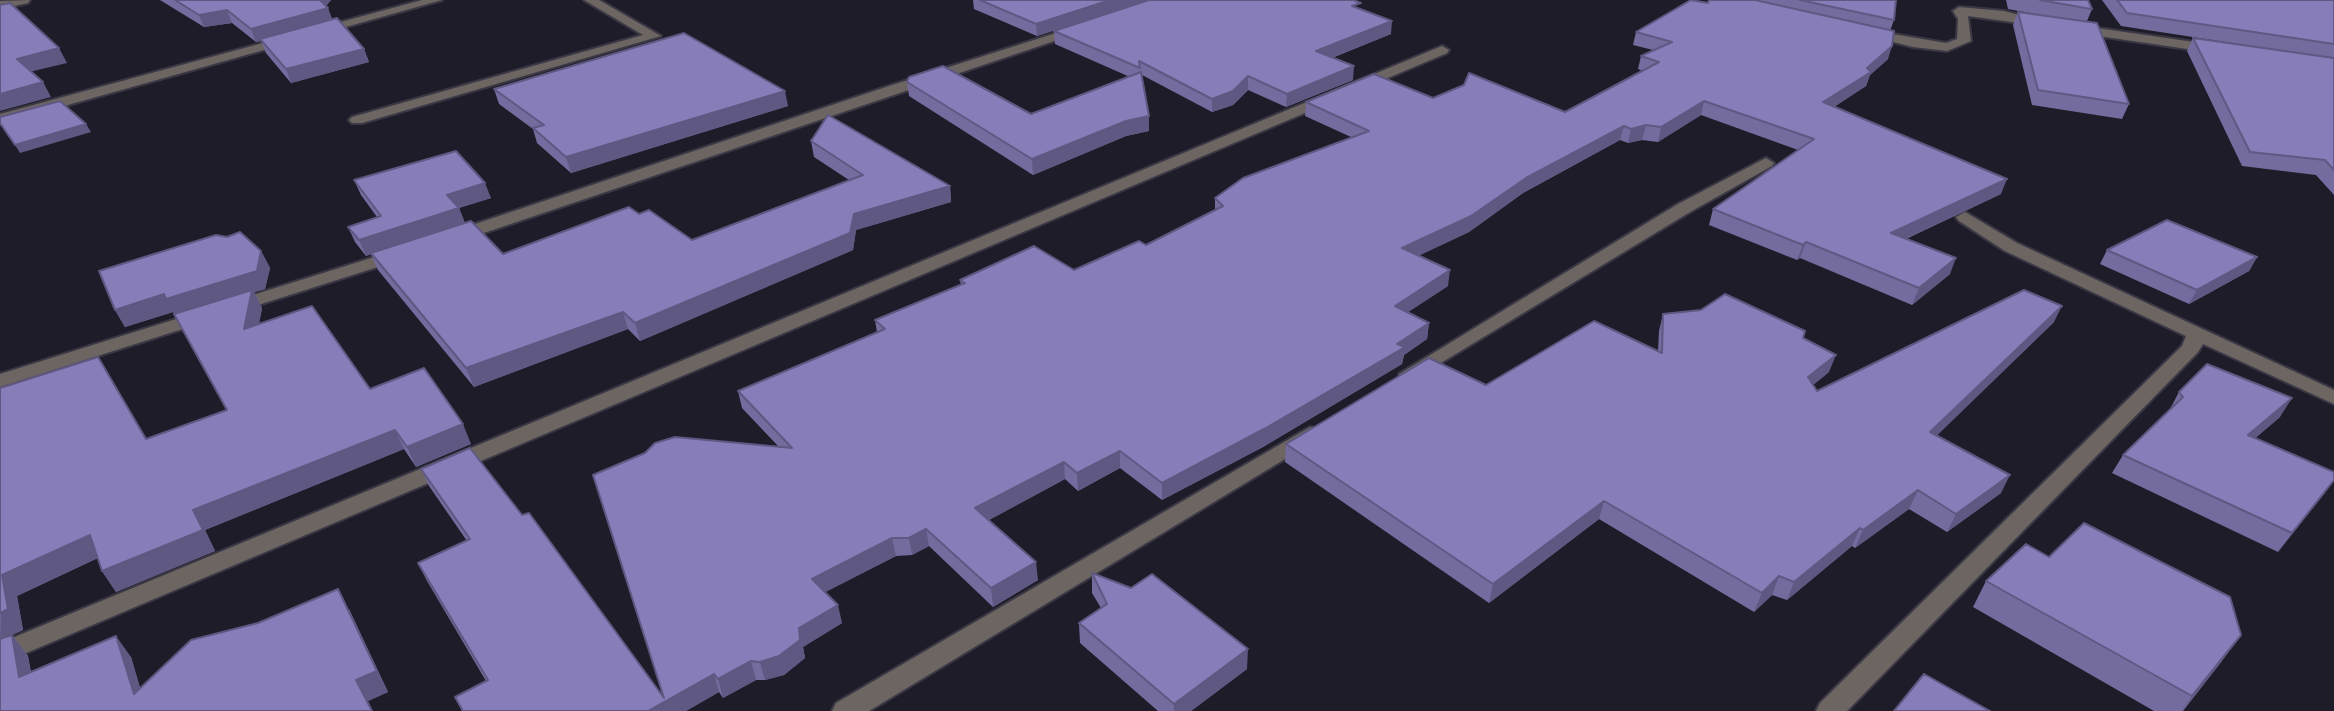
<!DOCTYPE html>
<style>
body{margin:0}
canvas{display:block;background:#1e1c28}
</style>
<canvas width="2334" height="711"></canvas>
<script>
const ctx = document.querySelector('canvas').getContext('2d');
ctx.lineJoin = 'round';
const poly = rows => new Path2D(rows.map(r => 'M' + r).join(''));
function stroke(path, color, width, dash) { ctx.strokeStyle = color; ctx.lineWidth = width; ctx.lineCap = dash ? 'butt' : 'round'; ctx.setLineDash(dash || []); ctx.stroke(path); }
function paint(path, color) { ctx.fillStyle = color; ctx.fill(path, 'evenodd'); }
const minor = poly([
 [30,0,28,3,0,9,0,1,30,0],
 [422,0,442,0,0,124,0,114,422,0],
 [584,0,599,0,661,36,362,123,352,123,349,120,352,117,643,35,584,0],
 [1075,27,1087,30,460,241,448,241,445,237,448,233,889,86,1075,27],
 [1442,46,1449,50,1447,53,0,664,0,643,1442,46],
 [1766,158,1774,163,1772,166,1690,212,1416,378,1402,378,1399,374,1678,204,1766,158],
 [1965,212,2017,243,2334,390,2334,404,2203,344,2198,352,1847,711,1816,711,1820,703,2182,346,2186,336,2005,251,1959,221,1956,217,1965,212],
 [400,249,409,254,406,258,0,387,0,374,400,249],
 [1310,427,1318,429,1321,434,1318,439,869,711,832,711,836,703,1310,427]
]);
const tertiary = poly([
 [1959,7,2004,11,2047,22,2041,26,1968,16,1971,41,1947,51,1913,47,1862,34,1869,30,1946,43,1957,39,1958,19,1953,11,1959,7],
 [2076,25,2215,45,2222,49,2215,53,2071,32,2071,26,2076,25]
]);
stroke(minor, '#3a3844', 4);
stroke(tertiary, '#3a3844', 4);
paint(minor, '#6d6562');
paint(tertiary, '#6d6562');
paint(poly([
 [160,0,331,0,326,6,332,20,364,49,369,62,291,83,266,53,261,41,256,42,232,23,204,27],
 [973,0,1148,0,1037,36,974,9],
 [1709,0,1896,0,1894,20,1890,31,1888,59,1870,75,1866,86,1834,107,2001,194,1906,239,1950,274,1912,305,1800,258,1797,260,1709,225,1713,209,1798,150,1701,115,1658,142,1642,140,1628,143,1620,140,1523,193,1469,232,1418,256,1448,286,1408,312,1429,323,1427,339,1404,355,1402,364,1263,447,1162,500,1120,468,1078,491,1065,479,989,520,1038,580,993,607,929,546,912,555,896,556,825,592,842,623,803,647,805,658,784,675,765,680,756,680,723,698,719,692,686,711,462,711,455,697,486,681,427,581,418,563,467,541,429,486,421,469,664,698,778,446,742,408,738,391,877,332,875,320,961,285,960,280,1074,270,1146,245,1215,210,1215,198,1351,137,1305,116,1306,102,1433,98,1565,112,1643,71,1638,69,1641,56,1653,50,1633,45,1636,32,1708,3],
 [2006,0,2088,0,2092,9,2087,21,2129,104,2122,119,2032,105,2013,25,2018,12,2046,16,2008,9],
 [2102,0,2334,0,2334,195,2316,175,2242,166,2187,51,2193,38,2245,45,2121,26],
 [1360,9,1391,34,1332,58,1353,80,1286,107,1248,90,1233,105,1212,112,1142,75,1149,116,1149,131,1126,136,1033,175,909,96,907,82,1031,114,1130,77,1055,44,1054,31],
 [494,89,788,106,571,173,537,143,533,129,499,104],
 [811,141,950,186,951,202,856,230,853,250,640,341,628,329,474,387,378,270,371,254,366,256,355,242,348,227,377,217,361,195,354,180,491,198,459,208,465,223,503,254,639,214,692,240,849,180,814,157],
 [2107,250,2257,257,2249,271,2189,304,2100,264],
 [261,251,270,268,265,289,254,292,262,308,259,324,370,389,471,444,416,467,404,449,205,530,215,551,116,592,102,571,98,558,17,596,23,630,12,635,28,656,31,672,131,657,140,688,349,609,388,692,368,701,0,711,0,388,146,439,227,410,173,312,125,327,115,310],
 [1663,314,1803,338,1829,372,1813,385,1817,391,2054,322,1937,435,2001,493,1947,532,1909,509,1855,548,1852,546,1787,600,1772,595,1754,612,1599,519,1489,603,1285,462,1286,444,1486,385,1658,351,1659,331],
 [2179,392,2280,417,2255,438,2334,480,2278,552,2112,473,2123,455,2169,411],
 [1092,573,1247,669,1191,711,1158,711,1080,643,1079,623,1101,608,1092,593],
 [1986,581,2222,661,2183,711,2154,711,1973,607]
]), '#746c9f');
paint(poly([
 [319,0,331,0,322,9],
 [1110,0,1148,0,1037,36,1036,24],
 [328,8,333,21,256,42,251,29],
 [227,10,232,23,204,27,199,15],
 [1392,21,1391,34,1315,64,1316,51],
 [1892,46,1888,59,1870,75,1866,86,1819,116,1823,102,1867,68],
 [59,48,67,63,25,73,17,59],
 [364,49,369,62,291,83,286,69],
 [1354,66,1353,80,1286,107,1287,94],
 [1248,76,1248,90,1233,105,1212,112,1212,99],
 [43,82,51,97,0,111,0,94],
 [785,91,788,106,571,173,566,157],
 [1704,101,1701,115,1658,142,1661,127],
 [1149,116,1149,131,1126,136,1033,175,1032,159,1126,121],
 [86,124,91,132,20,153,15,145],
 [1646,125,1642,140,1628,143,1631,129],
 [1624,126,1620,140,1523,193,1469,232,1400,264,1402,248,1526,178],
 [2007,179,2001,194,1885,248,1891,233],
 [485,183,491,198,452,210,447,195],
 [950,186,951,202,856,230,853,250,640,341,635,323,854,214],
 [459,208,465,224,366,256,359,240],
 [1806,242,1800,258,1797,260,1803,245],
 [261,251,270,268,265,289,254,292,262,308,254,348,176,316,173,312,125,327,115,310],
 [2257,257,2249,271,2189,304,2197,290],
 [1956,258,1950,274,1912,305,1919,288],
 [1450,270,1448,286,1393,322,1395,306],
 [2062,306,2054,322,1922,450,1930,432],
 [623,312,628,329,474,387,466,368],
 [1429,323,1427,339,1404,355,1402,364,1263,447,1162,500,1162,483,1397,344],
 [1836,355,1829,372,1802,394,1808,377],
 [2292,398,2280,417,2237,454,2248,435],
 [463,424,471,444,416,467,407,447],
 [395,430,404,449,205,530,215,551,116,592,102,571,193,510],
 [1120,451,1120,468,1078,491,1077,473],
 [1064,462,1065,479,978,526,975,508],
 [2010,475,2001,493,1947,532,1956,514],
 [2334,480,2325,493,2278,552,2292,533],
 [1918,490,1909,509,1855,548,1863,530],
 [1604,501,1599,519,1489,603,1493,584],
 [1860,528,1852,546,1787,600,1794,582],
 [926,529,929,546,912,555,909,538],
 [90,535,104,555,17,596,23,630,12,635,28,656,35,698,19,677,0,642,2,575],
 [892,538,896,556,816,597,812,579],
 [1036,562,1038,580,993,607,991,588],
 [1779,576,1772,595,1754,612,1762,593],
 [338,589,388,692,368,701,373,711,356,680],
 [838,605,842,623,803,647,805,658,784,675,765,680,760,662,799,628],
 [2241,635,2222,661,2182,711,2192,696],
 [116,636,131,657,147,711,134,694],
 [1248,649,1247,669,1191,711,1174,711,1174,704],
 [751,661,756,680,723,698,718,679],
 [714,674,719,692,686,711,648,711]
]), '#5e5882');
const building = poly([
 [175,0,320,0,328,8,251,29,227,10,199,15,175,0],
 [980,0,1110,0,1036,24,980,0],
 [1149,0,1353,0,1361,3,1352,6,1392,21,1316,51,1354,66,1287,94,1248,76,1233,91,1212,99,1139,61,1140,68,1054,31,1149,0],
 [1691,0,1708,3,1709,0,1755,0,1894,31,1892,46,1867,68,1871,72,1823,102,2007,179,1891,233,1956,258,1919,288,1806,242,1803,245,1713,209,1814,139,1704,101,1661,127,1646,125,1631,129,1624,126,1526,178,1471,216,1402,248,1450,270,1395,306,1429,323,1397,344,1405,347,1264,429,1162,483,1120,451,1077,473,1064,462,975,508,1036,562,991,588,926,529,909,538,892,538,812,579,838,605,799,628,800,640,779,656,760,662,751,661,718,679,714,674,648,711,463,711,455,697,488,680,418,563,470,539,421,469,470,448,522,515,529,513,664,698,593,475,645,453,655,443,675,437,792,448,738,391,885,329,875,320,965,283,960,280,1034,246,1074,270,1139,241,1146,245,1223,206,1215,198,1243,178,1369,131,1306,102,1374,74,1433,98,1464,85,1469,73,1565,112,1659,62,1641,56,1672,42,1636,32,1691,0],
 [1800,0,1896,0,1894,20,1800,0],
 [2040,0,2088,0,2092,9,2091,9,2040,0],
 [2117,0,2334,0,2334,44,2127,13,2117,0],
 [10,3,59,48,17,59,43,82,0,94,0,5,10,3],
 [2018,12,2097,23,2129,104,2038,90,2018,12],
 [337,18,364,49,286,69,260,39,337,18],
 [684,33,785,91,566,157,533,128,544,125,494,89,684,33],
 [2193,38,2334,58,2334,170,2325,160,2250,152,2193,38],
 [943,66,1031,114,1141,72,1149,116,1126,121,1032,159,907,82,909,77,943,66],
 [60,101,86,124,15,145,0,123,0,117,60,101],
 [828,115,950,186,854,214,850,233,635,323,623,312,466,368,371,253,471,221,503,254,629,207,639,214,649,210,692,240,863,175,811,141,828,115],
 [456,151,485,183,447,195,459,208,359,240,348,227,381,216,354,180,456,151],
 [2167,220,2257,257,2197,290,2107,250,2167,220],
 [240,232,261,251,257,271,166,299,164,294,115,310,99,271,216,235,227,237,240,232],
 [252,290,244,329,312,306,370,389,424,368,463,424,407,447,395,430,193,510,203,530,102,571,90,535,2,575,8,609,0,613,0,388,98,357,146,439,227,410,174,314,252,290],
 [2024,290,2062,306,1930,432,2010,475,1956,514,1918,490,1863,530,1860,528,1794,582,1779,576,1762,593,1604,501,1493,584,1286,444,1429,358,1486,385,1594,321,1662,353,1663,314,1701,310,1725,294,1805,331,1803,338,1836,355,1808,377,1817,391,2024,290],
 [2207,364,2292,398,2248,435,2334,472,2334,480,2292,533,2123,455,2183,397,2179,392,2207,364],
 [2084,523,2230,597,2241,635,2192,696,1986,581,2026,544,2049,557,2084,523],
 [1092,573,1131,588,1152,574,1248,649,1174,704,1079,623,1107,604,1092,573],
 [338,589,377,671,356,680,372,711,0,711,0,639,12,635,19,677,116,636,134,694,191,640,258,623,338,589],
 [1924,674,1990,711,1894,711,1924,674]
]);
paint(building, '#877eb9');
stroke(building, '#5e5882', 2);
</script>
